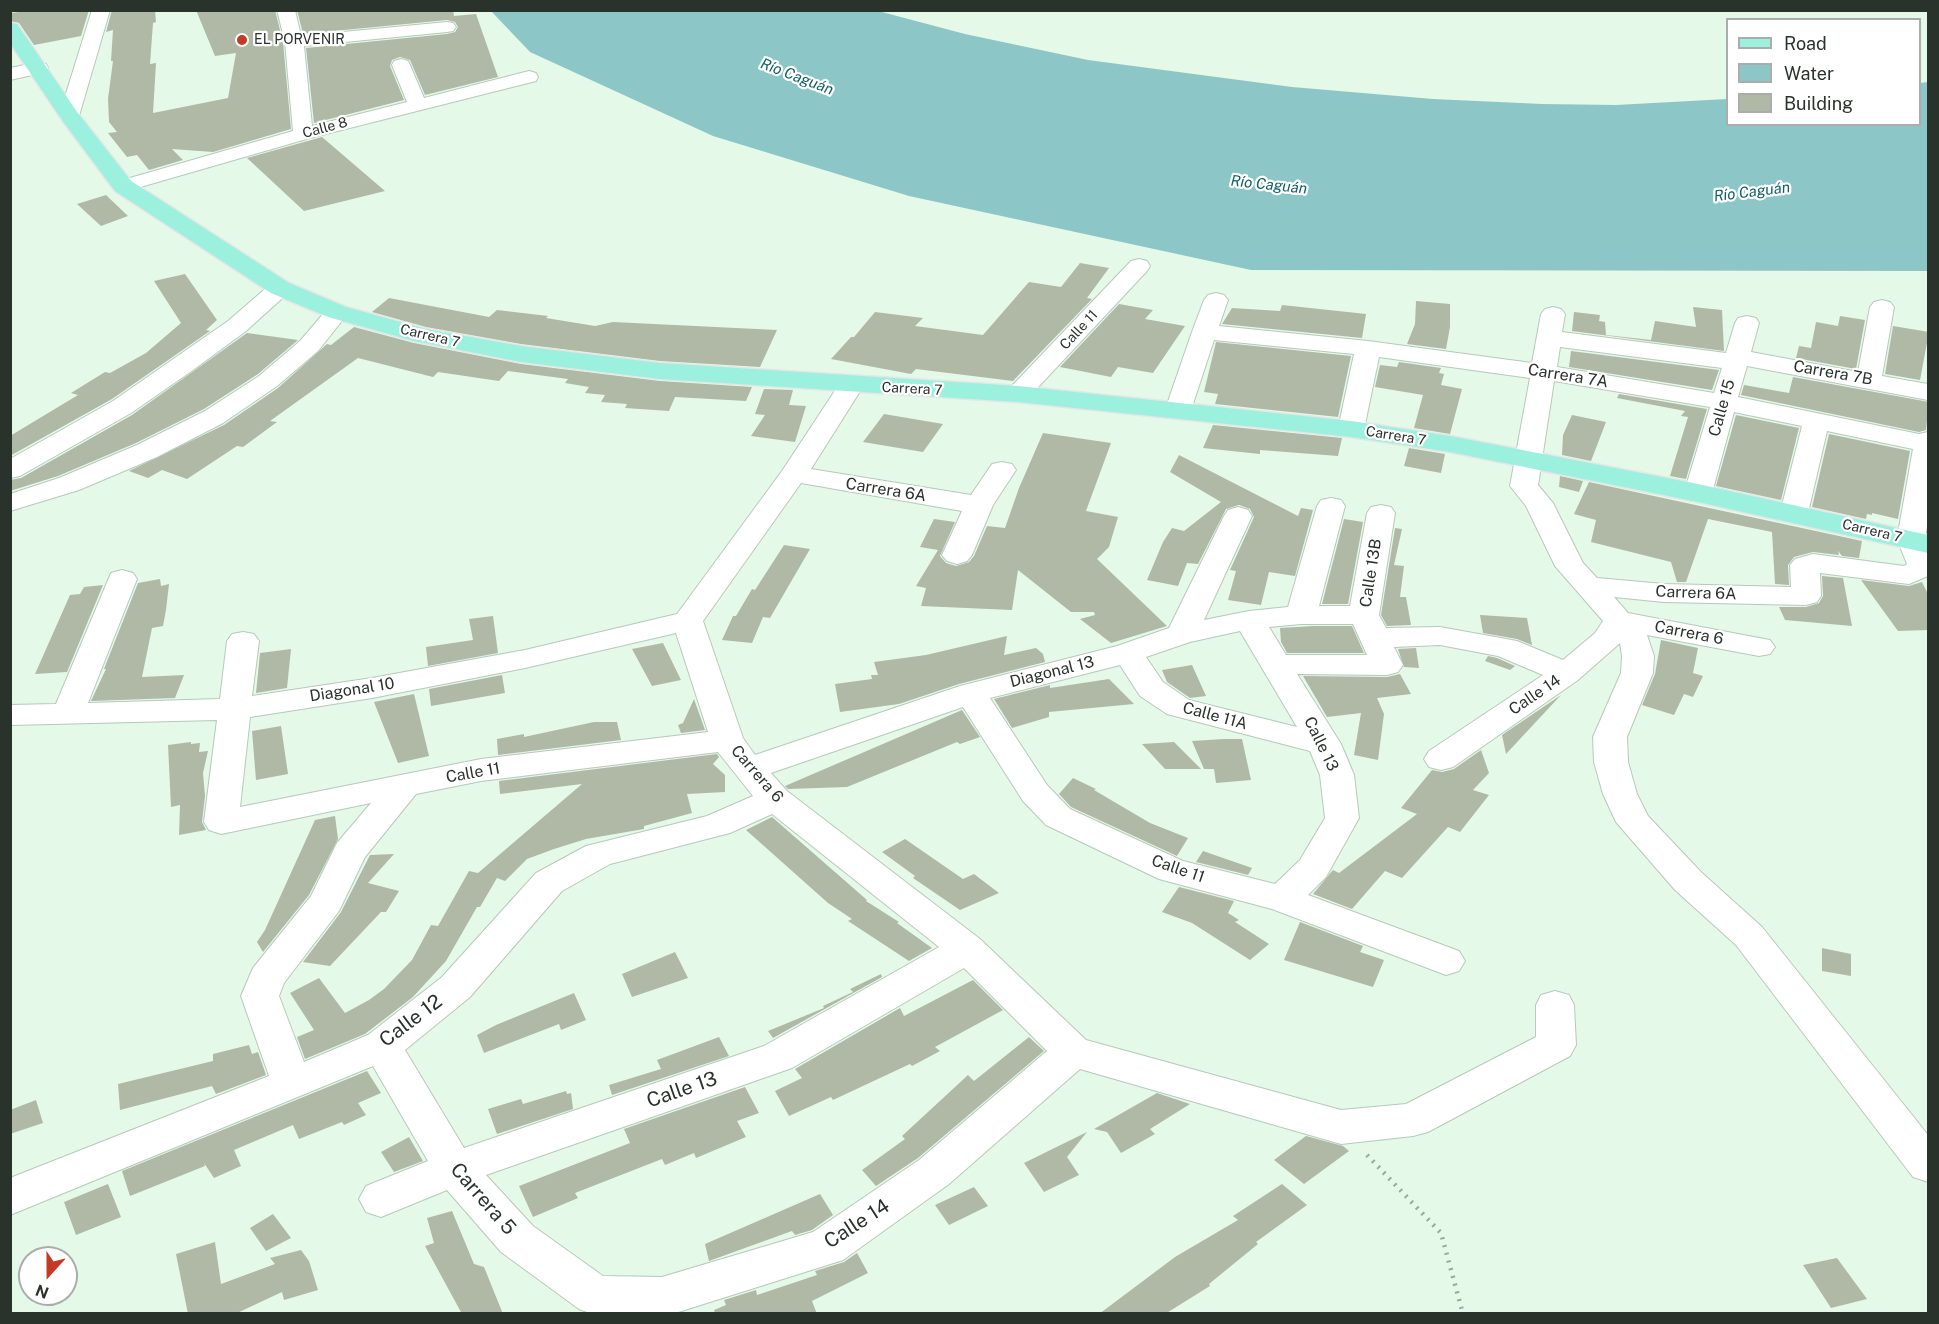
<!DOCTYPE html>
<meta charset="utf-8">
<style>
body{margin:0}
#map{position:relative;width:1939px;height:1324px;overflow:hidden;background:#e5f9e8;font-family:"Public Sans",sans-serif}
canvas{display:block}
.frame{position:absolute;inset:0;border:12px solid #2a322c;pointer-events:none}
.legend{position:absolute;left:1726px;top:18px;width:195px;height:108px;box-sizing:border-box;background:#fff;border:2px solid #aaadab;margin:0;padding:8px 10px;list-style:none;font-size:18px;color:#2a322c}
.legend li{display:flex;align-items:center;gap:12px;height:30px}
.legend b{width:30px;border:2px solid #aaadab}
.north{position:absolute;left:18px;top:1246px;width:60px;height:60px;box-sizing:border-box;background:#fff;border:2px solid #aaadab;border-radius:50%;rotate:201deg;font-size:16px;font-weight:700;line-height:24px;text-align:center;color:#2a322c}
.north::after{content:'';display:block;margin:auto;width:21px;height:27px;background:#c53a24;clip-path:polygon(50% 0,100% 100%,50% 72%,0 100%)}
</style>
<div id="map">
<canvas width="1939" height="1324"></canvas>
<div class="frame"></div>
<ul class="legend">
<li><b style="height:8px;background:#9bf1dd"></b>Road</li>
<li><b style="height:16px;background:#8dc6c7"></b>Water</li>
<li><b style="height:16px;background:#b0b9a5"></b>Building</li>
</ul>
<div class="north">N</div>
</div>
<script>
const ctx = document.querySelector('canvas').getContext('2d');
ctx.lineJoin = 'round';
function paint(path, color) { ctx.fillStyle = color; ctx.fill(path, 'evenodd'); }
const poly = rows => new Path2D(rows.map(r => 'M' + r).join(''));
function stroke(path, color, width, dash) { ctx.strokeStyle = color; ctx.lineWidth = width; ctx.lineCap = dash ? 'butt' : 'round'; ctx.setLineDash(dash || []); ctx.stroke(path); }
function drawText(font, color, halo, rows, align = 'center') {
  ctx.font = font + ' "Public Sans",sans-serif'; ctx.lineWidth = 4.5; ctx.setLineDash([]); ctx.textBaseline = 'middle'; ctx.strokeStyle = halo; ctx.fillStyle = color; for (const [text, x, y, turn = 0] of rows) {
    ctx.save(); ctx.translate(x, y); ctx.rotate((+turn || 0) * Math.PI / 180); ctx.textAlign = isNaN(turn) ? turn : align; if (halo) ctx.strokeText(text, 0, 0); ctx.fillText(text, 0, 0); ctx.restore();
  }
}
paint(poly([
 [491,11,878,11,965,34,1088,60,1292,87,1433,99,1542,104,1616,105,1727,99,1728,124,1920,124,1920,83,1928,82,1928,271,1251,270,909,196,713,136,530,52]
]), '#8dc6c7');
paint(poly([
 [38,10,89,10,81,36,34,45,19,23,10,21,10,13],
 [112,10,155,10,156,22,153,23,150,64,156,63,153,113,228,98,236,53,215,56,196,10,275,10,283,42,291,129,213,152,172,149,183,160,149,170,137,155,127,157,108,133,117,132,109,122,108,99,113,61,111,61,113,30,106,32],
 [297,10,453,10,454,16,476,14,498,77,425,95,410,60,400,57,392,60,390,66,404,100,314,123,306,48,447,34,455,32,458,27,455,22,447,20,303,34],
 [322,137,385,191,304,211,247,158],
 [106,195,128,216,101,226,77,204],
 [1080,263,1109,268,1087,298,1092,299,1013,381,916,369,911,374,831,359,851,337,854,337,875,312,923,318,915,326,983,335,1029,282,1061,287],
 [185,274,217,320,206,330,210,331,112,399,10,456,10,436,78,395,71,393,105,372,110,373,146,353,181,323,154,281],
 [389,298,489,317,497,310,548,316,546,318,595,326,613,322,777,330,760,367,660,361,521,344,426,327,372,312],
 [1416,301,1450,304,1450,327,1446,349,1407,344,1415,324],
 [1119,304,1153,310,1145,319,1185,326,1153,373,1118,367,1111,377,1060,367],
 [1282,305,1366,314,1362,338,1222,324,1232,308,1280,311],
 [1693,307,1722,310,1724,351,1572,331,1574,312,1600,315,1599,321,1605,322,1606,335,1651,340,1655,321,1696,327],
 [1840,316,1865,320,1856,369,1796,358,1799,346,1811,348,1816,322,1838,326],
 [1893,326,1929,332,1920,380,1885,374],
 [354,327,414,343,521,364,660,381,752,387,746,401,675,397,669,411,625,408,627,404,601,402,605,395,585,393,589,387,565,383,568,379,508,371,499,381,438,372,433,377,358,358,270,421,277,422,243,447,237,446,187,479,162,470,148,478,129,471,224,425,278,388,327,344,331,345],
 [247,333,298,340,258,374,204,409,136,443,58,476,10,491,10,480,21,478,132,415],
 [1216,342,1351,356,1338,417,1215,404,1218,394,1204,392],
 [1571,351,1719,370,1712,390,1569,367],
 [1399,362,1441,368,1439,373,1444,374,1441,385,1462,389,1450,434,1414,428,1423,395,1375,387,1380,365,1397,367],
 [1793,377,1929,402,1926,430,1919,432,1741,395,1744,385,1789,393],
 [764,389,793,390,789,405,806,406,795,442,751,436,765,415,755,414],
 [1619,394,1707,409,1686,479,1670,476,1688,417,1681,416,1685,411,1617,398],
 [884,414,943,424,923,452,863,442],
 [1572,415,1606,422,1591,461,1562,455,1563,435],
 [1736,415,1799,428,1781,500,1716,486],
 [1213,425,1342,438,1338,456,1260,450,1260,454,1203,448],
 [1043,433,1111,443,1086,511,1118,517,1109,547,1097,559,1167,626,1111,643,1080,619,1095,615,1094,612,1071,612,1018,570,1012,610,921,606,926,588,916,586,938,550,920,547,934,519,955,522,940,556,946,563,956,566,969,562,974,556,987,526,1005,528,1019,488],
 [1829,434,1910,451,1898,519,1872,513,1872,515,1867,514,1866,519,1812,507],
 [1409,448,1445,454,1441,473,1404,466],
 [1179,455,1298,516,1301,508,1313,510,1295,576,1269,572,1261,605,1228,600,1236,571,1230,570,1254,517,1250,509,1239,505,1226,509,1198,564,1187,563,1178,586,1147,580,1163,542,1172,528,1184,531,1221,502,1170,472],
 [1560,476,1583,481,1579,492,1559,487],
 [1589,482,1862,541,1859,558,1842,556,1838,551,1839,555,1813,552,1794,557,1788,565,1789,585,1775,584,1772,532,1708,519,1686,582,1677,582,1671,562,1591,542,1596,520,1574,514],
 [1344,519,1363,522,1348,604,1322,604],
 [1395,528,1402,529,1394,565,1404,566,1400,597,1406,597,1411,625,1387,626,1381,615],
 [784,545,810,549,770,618,763,617,752,643,722,640,733,616,736,616,752,589,755,590],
 [1822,576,1843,578,1852,626,1785,620,1779,607,1806,607,1819,603,1823,596],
 [160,579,161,586,169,584,166,610,163,626,152,628,142,677,184,675,175,698,91,701,106,669,104,669,138,583],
 [1861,580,1909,586,1922,582,1929,596,1929,630,1898,631],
 [103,585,67,672,35,674,70,595,80,594,84,587],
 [1480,615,1527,618,1532,645,1517,639,1483,633],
 [493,616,498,653,428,666,426,647,473,640,469,619],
 [1314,626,1352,626,1364,653,1287,653,1281,642,1280,628],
 [1007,636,1004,655,1036,648,1043,654,1045,662,959,684,899,704,840,712,835,684,872,679,871,675,878,675,874,662,926,655],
 [1661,640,1698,648,1693,673,1703,676,1693,697,1684,694,1674,715,1642,705,1655,674],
 [663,643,681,680,652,686,632,649],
 [1416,648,1419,668,1404,667,1398,649],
 [291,649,287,688,256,693,260,653],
 [1488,656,1497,658,1515,666,1510,670,1485,661],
 [1192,665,1206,696,1190,698,1167,682,1162,670],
 [1400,674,1411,694,1377,698,1384,714,1378,760,1354,755,1361,713,1327,717,1303,676,1387,677],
 [502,675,505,693,431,706,429,689],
 [1109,679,1134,704,1049,712,1049,717,1012,728,994,699,1050,685,1050,688],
 [414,694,429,756,398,763,374,702],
 [1561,695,1506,754,1502,735],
 [694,699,705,730,681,733,678,725,683,723],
 [962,710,980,737,960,744,957,742,847,787,788,789,785,786],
 [594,722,617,722,621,740,498,755,497,739,524,734,524,737],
 [281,726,288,774,256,780,252,731],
 [1224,739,1242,739,1251,780,1216,783,1214,769,1204,769,1192,741],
 [191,742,191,744,200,743,199,752,208,751,203,773,205,796,202,822,206,830,179,835,180,805,171,807,168,745],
 [1174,742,1201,769,1165,769,1142,744],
 [1481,750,1489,773,1473,790,1489,795,1460,832,1448,827,1402,878,1385,871,1352,909,1313,894,1333,870,1339,873,1417,814,1401,808,1432,770,1442,772,1454,769],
 [717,754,719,757,713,764,725,775,725,792,687,794,692,813,644,826,644,829,586,839,554,849,527,859,505,881,497,878,480,907,477,907,446,961,413,997,365,1034,305,1059,297,1037,314,1030,290,993,319,978,345,1013,369,1000,384,989,412,960,431,925,438,926,469,871,478,873,582,784,500,794,499,781],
 [1073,778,1096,789,1094,790,1150,823,1188,838,1177,856,1071,807,1059,794],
 [335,816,338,839,309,895,263,952,257,942,265,930,315,820],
 [772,817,867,900,866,901,899,922,897,923,932,948,909,961,848,921,852,919,828,903,746,830],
 [905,839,963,879,974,874,999,893,960,910,913,878,915,876,882,852],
 [1203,851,1252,868,1248,875,1196,862],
 [394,854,368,883,399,891,386,912,381,912,330,966,303,962,341,912,370,855],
 [1179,887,1234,901,1228,913,1239,920,1235,922,1269,944,1250,960,1192,923,1162,912],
 [1300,922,1363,946,1360,952,1384,960,1373,987,1284,960],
 [1822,948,1851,954,1851,976,1822,971],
 [675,952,688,978,632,997,622,974],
 [881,974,882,977,773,1038,768,1031,824,1008,823,1006,853,992,850,989],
 [973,980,1003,1010,935,1047,940,1051,912,1066,910,1064,833,1100,831,1097,789,1116,775,1091,802,1078,795,1069,900,1008,904,1016],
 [574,993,586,1020,561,1030,559,1024,484,1053,477,1035,496,1025],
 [719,1037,729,1056,612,1095,609,1085,661,1069,657,1060],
 [1029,1037,1044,1051,918,1158,876,1186,862,1170,905,1139,902,1136,968,1075,974,1081],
 [249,1045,252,1054,258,1052,266,1075,216,1094,212,1086,120,1110,118,1084,213,1061,213,1054],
 [367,1071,381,1093,358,1103,366,1115,344,1125,342,1122,299,1139,293,1125,234,1150,241,1166,214,1178,204,1163,205,1166,130,1196,122,1171],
 [745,1087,759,1113,737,1121,746,1137,696,1158,694,1153,665,1165,662,1159,575,1193,578,1198,533,1217,519,1186,630,1143,624,1129],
 [566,1091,567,1094,571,1093,573,1109,497,1134,488,1109,521,1099,523,1104],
 [1157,1093,1190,1104,1150,1129,1155,1134,1121,1153,1107,1132,1094,1129],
 [36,1100,43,1123,10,1134,10,1110],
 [1087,1132,1067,1157,1079,1175,1044,1192,1024,1163],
 [1306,1136,1343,1146,1349,1151,1304,1184,1274,1160],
 [409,1137,423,1161,394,1172,381,1152],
 [108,1184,121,1217,76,1235,64,1202],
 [1282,1184,1307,1205,1256,1242,1258,1244,1209,1284,1210,1286,1165,1314,1099,1314,1175,1257,1238,1220,1233,1216],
 [974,1187,988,1206,949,1225,935,1205],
 [820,1194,833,1215,812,1230,795,1235,792,1231,709,1261,705,1244],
 [452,1211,474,1264,484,1267,503,1314,462,1314,425,1246,434,1243,427,1218],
 [273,1214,291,1238,266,1251,250,1228],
 [215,1242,221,1284,275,1264,270,1258,301,1250,309,1261,318,1290,284,1300,282,1292,235,1314,188,1314,176,1254],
 [857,1253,868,1273,812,1301,817,1314,715,1314,714,1310,726,1305,724,1300,756,1290,757,1295,817,1275,815,1271,844,1262],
 [1837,1258,1867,1299,1831,1308,1803,1265]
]), '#b0b9a5');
const street = poly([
 [92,10,110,10,79,116,76,120,69,122,62,120,59,116,92,10],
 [277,10,295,10,301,36,447,22,453,23,456,27,453,31,447,32,304,46,312,126,407,102,392,65,394,61,401,59,408,61,410,65,424,98,529,71,536,73,538,77,536,81,310,138,130,190,123,192,116,190,112,186,116,182,293,131,285,42,277,10],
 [39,62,46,64,48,68,46,72,10,80,10,68,39,62],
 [1139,259,1147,261,1150,266,1147,271,1027,399,1018,402,1009,399,1005,394,1009,389,1131,261,1139,259],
 [280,281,288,283,292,288,288,293,246,331,193,370,131,413,20,476,10,478,10,459,113,401,228,321,272,283,280,281],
 [1216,293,1224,295,1228,300,1219,326,1368,341,1532,363,1541,314,1545,309,1553,307,1561,309,1565,314,1562,332,1726,353,1735,323,1738,318,1747,316,1756,318,1759,323,1751,352,1858,372,1870,307,1874,302,1882,300,1890,302,1894,307,1882,376,1928,384,1928,400,1747,366,1738,397,1919,434,1928,432,1928,520,1925,539,1928,546,1928,576,1909,584,1820,573,1821,596,1817,602,1806,605,1664,602,1614,597,1628,613,1759,638,1770,640,1775,647,1770,654,1759,656,1647,635,1654,656,1653,673,1627,737,1628,762,1637,794,1648,816,1701,872,1762,927,1928,1135,1928,1182,1913,1177,1736,945,1675,890,1616,822,1603,794,1594,762,1593,737,1621,673,1622,656,1620,643,1578,680,1453,767,1441,770,1429,767,1424,759,1429,751,1543,675,1498,656,1440,645,1394,647,1403,665,1398,672,1387,675,1297,674,1341,744,1354,775,1359,818,1326,877,1308,895,1459,951,1465,961,1459,971,1446,975,1272,909,1159,879,1046,825,1023,801,963,707,771,773,787,791,980,939,1086,1040,1341,1110,1406,1104,1536,1037,1536,1005,1541,995,1555,991,1569,995,1574,1005,1576,1045,1570,1056,1428,1132,1413,1136,1341,1144,1080,1069,949,1184,843,1260,672,1314,592,1314,579,1309,501,1252,447,1190,381,1217,366,1212,359,1199,366,1186,428,1161,373,1066,10,1215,10,1178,269,1076,241,996,253,968,311,896,337,843,371,803,221,834,209,830,204,822,217,720,10,725,10,705,56,704,111,573,122,570,133,573,137,579,88,703,220,699,227,641,232,634,243,632,254,634,259,641,252,696,372,678,525,650,677,614,782,471,842,380,851,377,860,380,864,385,811,469,971,495,992,464,1002,462,1012,464,1016,470,993,505,972,555,967,561,957,564,947,561,942,555,962,511,801,483,703,621,743,738,755,755,960,686,1117,646,1169,628,1224,516,1228,510,1238,507,1248,510,1252,516,1204,620,1249,611,1288,607,1317,506,1321,500,1331,498,1341,500,1345,506,1319,606,1350,606,1367,513,1371,507,1381,505,1391,507,1395,513,1379,615,1386,628,1440,627,1517,641,1563,660,1595,633,1603,621,1555,566,1526,506,1510,486,1530,378,1379,357,1364,429,1360,435,1351,437,1342,435,1338,429,1354,354,1214,340,1191,410,1187,416,1178,418,1169,416,1165,410,1192,332,1204,300,1208,295,1216,293],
 [1560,347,1722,368,1714,393,1557,367,1560,347],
 [1554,381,1710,407,1684,493,1688,499,1698,501,1708,499,1712,493,1734,412,1802,426,1780,513,1784,519,1794,521,1804,519,1808,513,1827,431,1913,449,1897,539,1907,564,1904,566,1813,554,1795,559,1790,565,1791,587,1664,584,1597,578,1583,563,1553,503,1538,485,1554,381],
 [1301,624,1353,624,1367,655,1286,655,1269,627,1301,624],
 [1240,631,1297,727,1189,700,1163,682,1146,657,1190,642,1240,631],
 [676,633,708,732,481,759,240,807,250,717,372,698,525,668,676,633],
 [1120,665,1140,696,1167,714,1310,751,1320,775,1325,818,1300,860,1275,884,1183,861,1070,809,1047,785,990,698,1120,665],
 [718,752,753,796,707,816,586,846,536,873,442,977,368,1035,304,1062,279,996,284,983,339,911,365,857,416,794,481,781,718,752],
 [772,814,939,947,764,1046,464,1148,405,1050,470,997,562,891,610,864,730,833,772,814],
 [964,968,1047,1051,919,1160,813,1232,662,1277,603,1276,533,1226,486,1175,792,1068,964,968],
 [337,305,345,307,349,312,318,351,277,386,223,423,157,457,79,490,10,511,10,494,59,478,137,445,205,411,259,376,300,341,329,307,337,305]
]);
const primary = poly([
 [10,23,17,24,77,112,131,181,289,283,346,307,426,329,521,346,660,363,1018,386,1351,421,1450,436,1698,484,1928,535,1928,553,1698,502,1450,452,1351,437,1018,402,660,379,521,362,414,341,328,317,271,293,115,191,62,120,10,43,10,23]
]);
stroke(street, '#b6c9ba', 2);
stroke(primary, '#e5e6e6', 3);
stroke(poly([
 [1367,1155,1441,1233,1463,1314]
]), '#9aaa9d', 4.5, [2, 6]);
paint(street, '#fff');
paint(primary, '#9bf1dd');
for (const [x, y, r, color] of [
 [242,40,6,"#c53a24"]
]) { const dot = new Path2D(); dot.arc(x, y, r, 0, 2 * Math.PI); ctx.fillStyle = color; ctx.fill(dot); stroke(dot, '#fff', 2); }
drawText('14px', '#2a322c', '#fff', [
 ["EL PORVENIR",254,40]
], 'left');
drawText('14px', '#2a322c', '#fff', [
 ["Calle 8",325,128,-15],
 ["Calle 11",1079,330,-47],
 ["Carrera 7",430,336,13],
 ["Carrera 7",912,389,3],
 ["Carrera 7",1396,436,9],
 ["Carrera 7",1872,531,13]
]);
drawText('italic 15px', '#106063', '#fff', [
 ["Río Caguán",797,77,21],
 ["Río Caguán",1269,185,6],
 ["Río Caguán",1752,192,-7]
]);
drawText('16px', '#2a322c', '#fff', [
 ["Carrera 7B",1833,373,10],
 ["Carrera 7A",1568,376,9],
 ["Calle 15",1722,408,-74],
 ["Carrera 6A",886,490,9],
 ["Calle 13B",1371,573,-81],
 ["Carrera 6A",1696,593,2],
 ["Carrera 6",1689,633,11],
 ["Diagonal 13",1052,672,-14],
 ["Diagonal 10",352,690,-9],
 ["Calle 14",1535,695,-34],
 ["Calle 11A",1215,716,15],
 ["Calle 13",1321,744,64],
 ["Calle 11",473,773,-10],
 ["Carrera 6",757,774,49],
 ["Calle 11",1178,869,19]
]);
drawText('20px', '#2a322c', '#fff', [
 ["Calle 12",411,1021,-37],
 ["Calle 13",682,1090,-19],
 ["Carrera 5",483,1199,49],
 ["Calle 14",857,1224,-33]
]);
</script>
